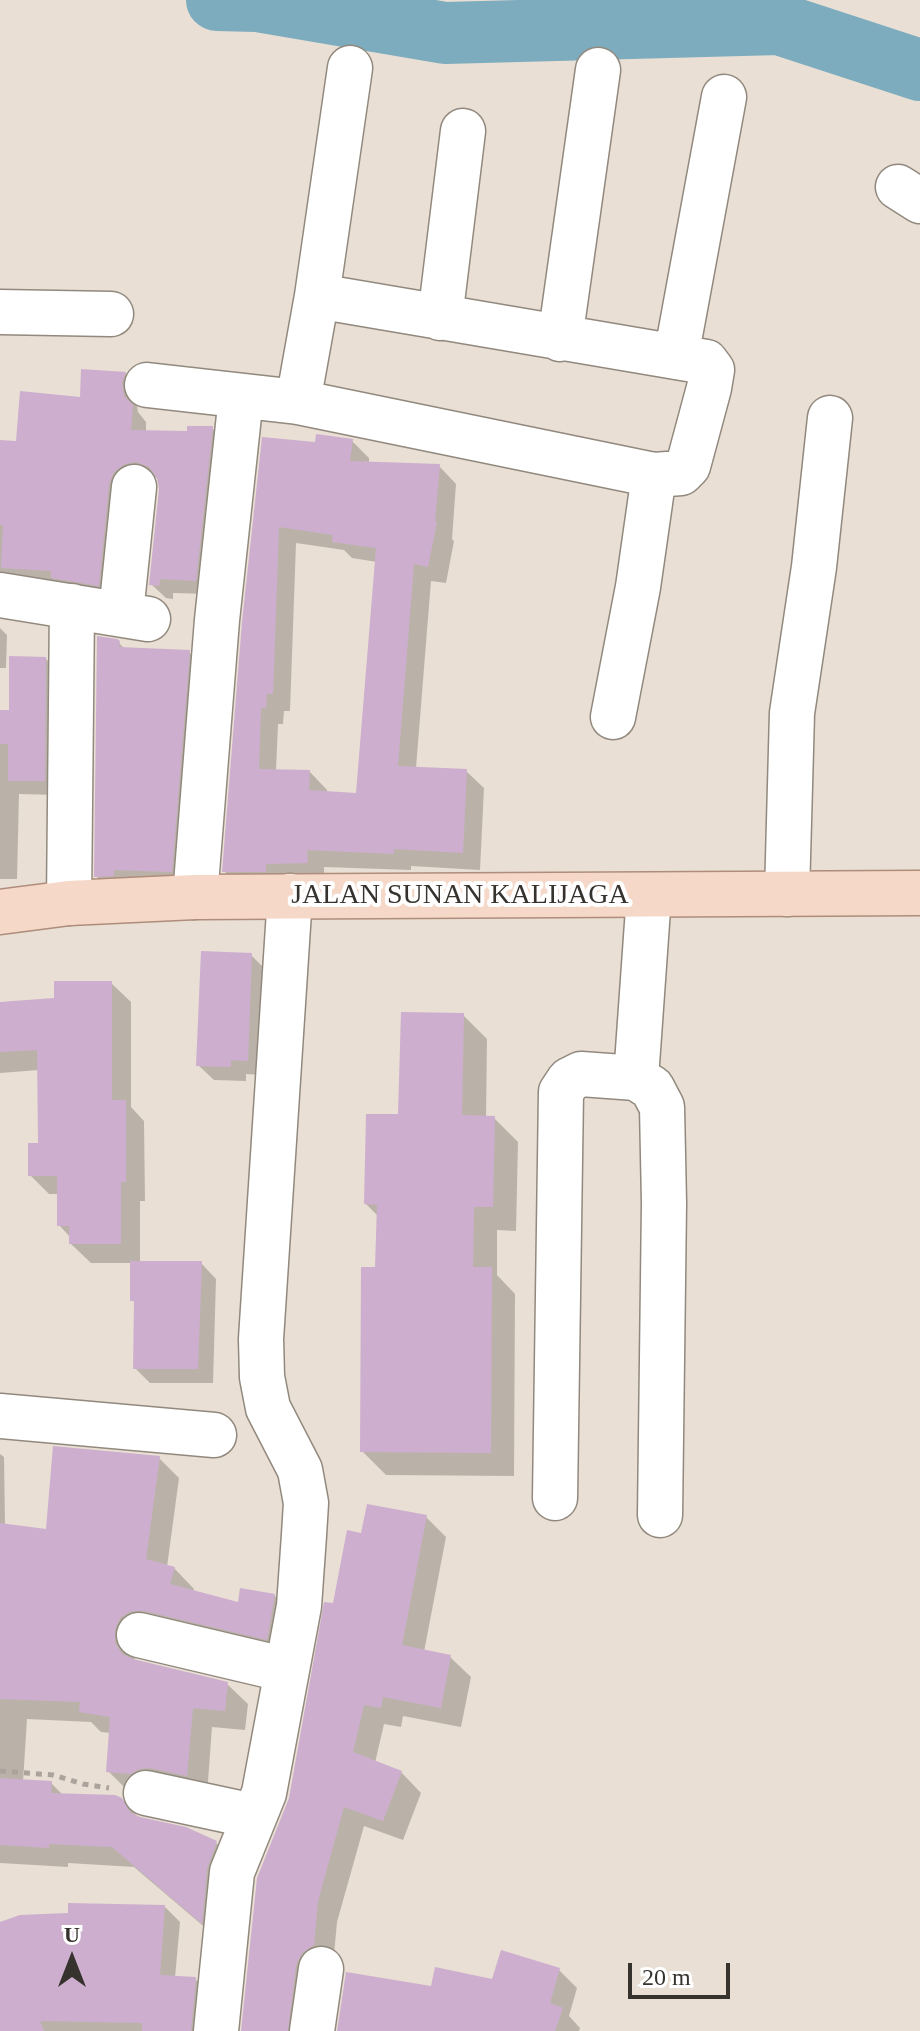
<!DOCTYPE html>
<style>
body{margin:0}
#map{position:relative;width:920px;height:2031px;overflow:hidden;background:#e9dfd4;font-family:Georgia,serif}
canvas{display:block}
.north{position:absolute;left:32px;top:1919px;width:80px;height:80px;-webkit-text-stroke:6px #fff;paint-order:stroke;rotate:0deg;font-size:22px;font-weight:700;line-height:32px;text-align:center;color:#36322e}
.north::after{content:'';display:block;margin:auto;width:28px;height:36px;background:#36322e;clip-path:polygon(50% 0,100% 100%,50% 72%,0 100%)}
.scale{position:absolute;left:628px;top:1963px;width:102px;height:36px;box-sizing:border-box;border:4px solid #36322e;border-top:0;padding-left:10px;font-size:24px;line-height:28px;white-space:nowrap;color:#36322e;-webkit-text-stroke:6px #fff;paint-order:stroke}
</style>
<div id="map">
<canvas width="920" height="2031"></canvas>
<div class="north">U</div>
<div class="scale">20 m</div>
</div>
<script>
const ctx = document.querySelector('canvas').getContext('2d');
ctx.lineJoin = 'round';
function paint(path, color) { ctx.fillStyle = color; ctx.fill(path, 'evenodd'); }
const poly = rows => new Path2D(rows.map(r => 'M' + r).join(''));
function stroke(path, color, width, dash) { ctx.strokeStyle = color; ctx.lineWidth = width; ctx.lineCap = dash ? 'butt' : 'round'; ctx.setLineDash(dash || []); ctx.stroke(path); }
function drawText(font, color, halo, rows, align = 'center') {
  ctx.font = font + ' Georgia,serif'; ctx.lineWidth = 8; ctx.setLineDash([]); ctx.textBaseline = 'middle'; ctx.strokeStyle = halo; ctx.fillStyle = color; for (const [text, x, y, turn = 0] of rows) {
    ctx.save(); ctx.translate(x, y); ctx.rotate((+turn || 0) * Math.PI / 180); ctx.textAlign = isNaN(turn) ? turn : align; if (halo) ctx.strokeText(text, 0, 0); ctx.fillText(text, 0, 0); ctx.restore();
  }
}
paint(poly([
 [125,373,140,388,136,398,138,412,146,422,146,433,189,433,212,428,226,442,210,594,173,593,173,599,166,598,151,584,161,489,159,479,152,476,112,599,0,591,0,442,18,443,81,399],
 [264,439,317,444,352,441,369,458,369,464,439,466,456,484,452,539,454,541,446,583,431,581,416,768,466,771,484,788,480,870,411,866,411,870,324,867,324,880,242,889,224,871],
 [296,543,344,550,352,558,377,562,358,795,327,793,327,790,310,772,276,771,278,724,283,724,284,711,290,711],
 [0,628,7,635,6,668,0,668],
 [118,642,125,649,189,652,204,667,186,886,111,891,96,876],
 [46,659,60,673,59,795,19,794,17,879,0,879,0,712,11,712],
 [251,955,266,970,262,1075,246,1074,246,1081,214,1080,198,1065],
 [111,983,131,1002,131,1107,144,1121,145,1201,140,1201,140,1263,201,1263,216,1279,213,1383,150,1383,135,1368,136,1304,132,1300,132,1263,91,1263,71,1244,71,1238,59,1225,59,1194,49,1194,30,1175,40,1145,39,1070,0,1073,0,1004,56,1000],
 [463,1015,487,1039,486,1118,494,1118,518,1142,516,1231,497,1230,497,1275,515,1294,514,1476,386,1475,362,1451,377,1269,378,1216,366,1204,400,1116],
 [0,1454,4,1457,5,1525,48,1531,159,1458,179,1478,167,1567,174,1568,194,1589,193,1592,240,1604,274,1595,294,1616,287,1659,134,1651,135,1662,227,1684,248,1704,245,1730,212,1727,207,1795,128,1791,108,1771,111,1733,101,1732,91,1722,27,1719,23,1782,51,1783,63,1795,121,1800,140,1819,216,1843,237,1863,222,1942,134,1867,68,1863,68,1867,0,1863],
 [426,1517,446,1537,424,1652,450,1657,471,1677,461,1727,403,1716,401,1727,384,1724,375,1763,401,1772,421,1793,403,1840,364,1826,337,1922,333,1966,309,2031,243,2031,291,1798,334,1606,363,1535],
 [165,1907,180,1922,175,1978,195,1979,211,1994,207,2031,2,2031,0,1924],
 [559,1970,577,1988,569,2016,580,2028,579,2031,339,2031,432,1988,494,1981]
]), '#0003');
stroke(poly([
 [217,0,257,1,445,33,779,24,920,70]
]), '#7cacbd', 62);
paint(poly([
 [81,369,126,372,122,383,124,396,133,405,131,430,187,431,187,426,213,426,196,581,160,579,159,586,149,585,159,489,157,478,149,467,136,462,125,464,114,472,109,484,99,586,51,578,51,571,1,568,3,525,0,525,0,440,16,441,20,391,80,397],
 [316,434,353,439,350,461,440,464,435,521,437,522,428,567,414,564,398,766,467,769,463,853,394,849,394,854,307,850,308,863,266,864,266,872,222,872,242,622,262,437,315,442],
 [279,527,333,535,332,542,376,548,356,793,309,790,310,770,259,769,261,708,266,708,267,694,273,694],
 [97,636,117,639,120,641,119,647,190,650,172,872,114,870,114,876,94,877],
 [9,656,46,657,45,781,8,781,8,744,0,744,0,710,9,710],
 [201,951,252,953,248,1061,231,1060,231,1067,196,1066],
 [54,981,112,981,112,1100,126,1100,126,1182,121,1182,121,1244,69,1244,69,1226,57,1226,57,1176,28,1176,28,1143,38,1143,37,1050,0,1052,0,1002,54,998],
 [401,1012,464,1013,462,1115,495,1116,493,1207,474,1207,473,1267,492,1267,491,1453,360,1452,361,1267,375,1267,377,1205,364,1204,366,1114,398,1114],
 [130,1261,202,1261,198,1369,133,1369,134,1301,130,1301],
 [53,1446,160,1456,146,1559,175,1567,170,1584,238,1602,240,1588,275,1594,267,1640,144,1611,131,1611,120,1618,115,1629,115,1643,122,1654,133,1659,228,1682,225,1711,193,1708,187,1776,150,1768,139,1769,131,1774,106,1772,110,1717,79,1712,80,1702,0,1699,0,1523,46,1529],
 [367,1504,427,1515,402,1645,451,1655,441,1708,383,1697,381,1708,364,1705,353,1752,402,1771,383,1821,344,1807,318,1901,314,1945,302,1953,296,1965,288,2031,241,2031,257,1878,289,1798,324,1602,333,1603,347,1530,361,1533],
 [0,1778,52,1781,51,1793,115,1795,122,1798,130,1812,140,1817,186,1827,217,1841,207,1869,202,1924,112,1847,49,1844,49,1848,0,1845],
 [68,1903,165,1905,160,1975,196,1977,191,2031,142,2031,142,2023,40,2021,44,2031,0,2031,0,1922,20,1915,68,1913],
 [501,1950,560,1968,550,2003,563,2008,555,2031,337,2031,346,1972,431,1986,435,1967,492,1979]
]), '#cdaece');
const minor = poly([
 [898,187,920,201],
 [0,312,111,314],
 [440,318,463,131],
 [560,339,598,70],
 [676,357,724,97],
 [147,385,298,402,654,475,681,473,688,466,709,388,712,370,706,362,317,296],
 [298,402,317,296,350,68],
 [0,595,148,619],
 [121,613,134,487],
 [613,717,638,587,654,475],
 [787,894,792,713,814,567,830,418],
 [195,897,217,620,241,397],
 [69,903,72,606],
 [636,1078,652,1088,662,1107,664,1203,660,1515],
 [0,1416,214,1435],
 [555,1498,561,1092,569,1080,581,1074,636,1078,649,895],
 [139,1635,287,1670],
 [146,1793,253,1816],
 [216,2031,232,1872,264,1793,299,1606,304,1535,306,1503,300,1470,268,1408,262,1377,261,1339,290,896],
 [312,2031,321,1969]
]);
const major = poly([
 [0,912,69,903,195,897,920,893]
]);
stroke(minor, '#92897e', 47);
stroke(major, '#ae8d7b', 47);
stroke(poly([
 [0,1771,53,1775,83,1784,109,1788]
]), '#aca49c', 5, [6, 6]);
stroke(minor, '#fff', 44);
stroke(major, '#f5d8c8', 44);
drawText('28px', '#36322e', '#fff', [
 ["JALAN SUNAN KALIJAGA",460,896]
]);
</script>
